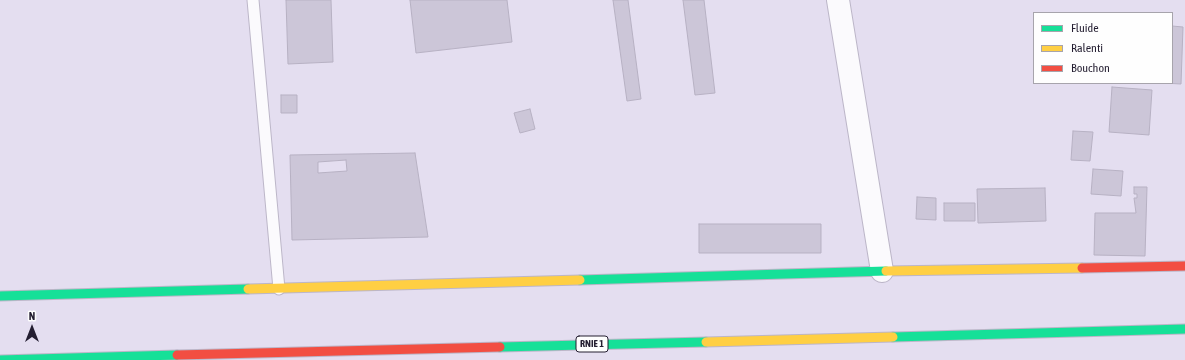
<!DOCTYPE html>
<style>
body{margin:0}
#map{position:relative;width:1185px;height:360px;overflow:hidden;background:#e4def0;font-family:"Asap Condensed",sans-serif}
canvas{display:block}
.legend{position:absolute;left:1033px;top:12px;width:140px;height:72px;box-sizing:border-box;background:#fefefe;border:1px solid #a7a4ac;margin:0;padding:5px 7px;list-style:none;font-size:12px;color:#241e31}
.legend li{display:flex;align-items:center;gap:8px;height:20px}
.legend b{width:20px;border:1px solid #a7a4ac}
.north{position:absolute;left:12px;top:308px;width:40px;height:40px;-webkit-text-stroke:3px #fefefe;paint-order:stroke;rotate:0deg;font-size:11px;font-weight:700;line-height:16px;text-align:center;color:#241e31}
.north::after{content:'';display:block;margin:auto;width:14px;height:18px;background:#241e31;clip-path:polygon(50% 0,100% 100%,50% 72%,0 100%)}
</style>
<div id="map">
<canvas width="1185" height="360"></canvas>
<ul class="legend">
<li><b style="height:5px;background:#16e098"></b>Fluide</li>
<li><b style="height:5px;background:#ffcf43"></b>Ralenti</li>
<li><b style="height:5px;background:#f24e42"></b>Bouchon</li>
</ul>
<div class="north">N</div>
</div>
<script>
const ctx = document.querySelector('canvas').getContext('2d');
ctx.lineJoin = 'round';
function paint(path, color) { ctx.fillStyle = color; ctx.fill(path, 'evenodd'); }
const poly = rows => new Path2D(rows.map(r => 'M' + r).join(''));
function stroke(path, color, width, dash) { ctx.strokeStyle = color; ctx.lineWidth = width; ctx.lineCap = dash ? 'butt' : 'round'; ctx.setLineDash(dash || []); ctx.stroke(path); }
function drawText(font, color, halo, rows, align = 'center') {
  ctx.font = font + ' "Asap Condensed",sans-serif'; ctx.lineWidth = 4; ctx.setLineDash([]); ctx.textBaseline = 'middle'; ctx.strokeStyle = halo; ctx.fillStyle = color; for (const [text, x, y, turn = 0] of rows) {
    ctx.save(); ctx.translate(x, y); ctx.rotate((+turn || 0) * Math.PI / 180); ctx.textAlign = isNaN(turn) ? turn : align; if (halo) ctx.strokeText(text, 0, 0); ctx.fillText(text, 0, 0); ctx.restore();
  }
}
const building = poly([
 [286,0,331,0,333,62,288,64,286,0],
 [410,0,507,0,512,42,416,53,410,0],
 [613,0,628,0,641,99,627,101,613,0],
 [683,0,704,0,715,93,695,95,683,0],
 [1172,26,1183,27,1181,84,1163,83,1172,83,1172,26],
 [1112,87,1152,90,1149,135,1109,132,1112,87],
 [281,95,297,95,297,113,281,113,281,95],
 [530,109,535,129,520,133,514,113,530,109],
 [1073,131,1093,132,1090,161,1071,160,1073,131],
 [415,153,428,237,292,240,290,155,415,153],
 [346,160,347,171,318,173,318,162,346,160],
 [1093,169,1123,171,1121,196,1091,194,1093,169],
 [1134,187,1147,187,1145,256,1094,255,1095,213,1136,213,1134,198,1137,198,1137,194,1134,194,1134,187],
 [1045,188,1046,221,978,223,977,189,1045,188],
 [917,197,936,198,936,220,916,219,917,197],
 [944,203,975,203,975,221,944,221,944,203],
 [699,224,821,224,821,253,699,253,699,224]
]);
paint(building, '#ccc6d8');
stroke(building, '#b7b1c3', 1);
const lane = poly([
 [253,0,279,289]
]);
const street = poly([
 [838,0,882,271]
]);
const fast = poly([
 [580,280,886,271],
 [0,296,248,289],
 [893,337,1185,329],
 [500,347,706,342],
 [0,360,177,355]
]);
const slow = poly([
 [886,271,1082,268],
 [248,289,580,280],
 [706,342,893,337]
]);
const jam = poly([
 [1082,268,1185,266],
 [177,355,500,347]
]);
stroke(lane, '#bcb6c8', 13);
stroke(street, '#bcb6c8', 24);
stroke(fast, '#bcb6c8', 11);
stroke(slow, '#bcb6c8', 11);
stroke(jam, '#bcb6c8', 11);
stroke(lane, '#fbfafd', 11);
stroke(street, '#fbfafd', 22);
stroke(fast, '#16e098', 9);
stroke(slow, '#ffcf43', 9);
stroke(jam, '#f24e42', 9);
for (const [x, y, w] of [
 [592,344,32]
]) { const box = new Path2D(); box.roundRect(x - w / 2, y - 8, w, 16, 3); ctx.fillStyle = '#fefefe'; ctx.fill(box); stroke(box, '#241e31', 1); }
drawText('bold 10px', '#241e31', null, [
 ["RNIE 1",592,344]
]);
</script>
